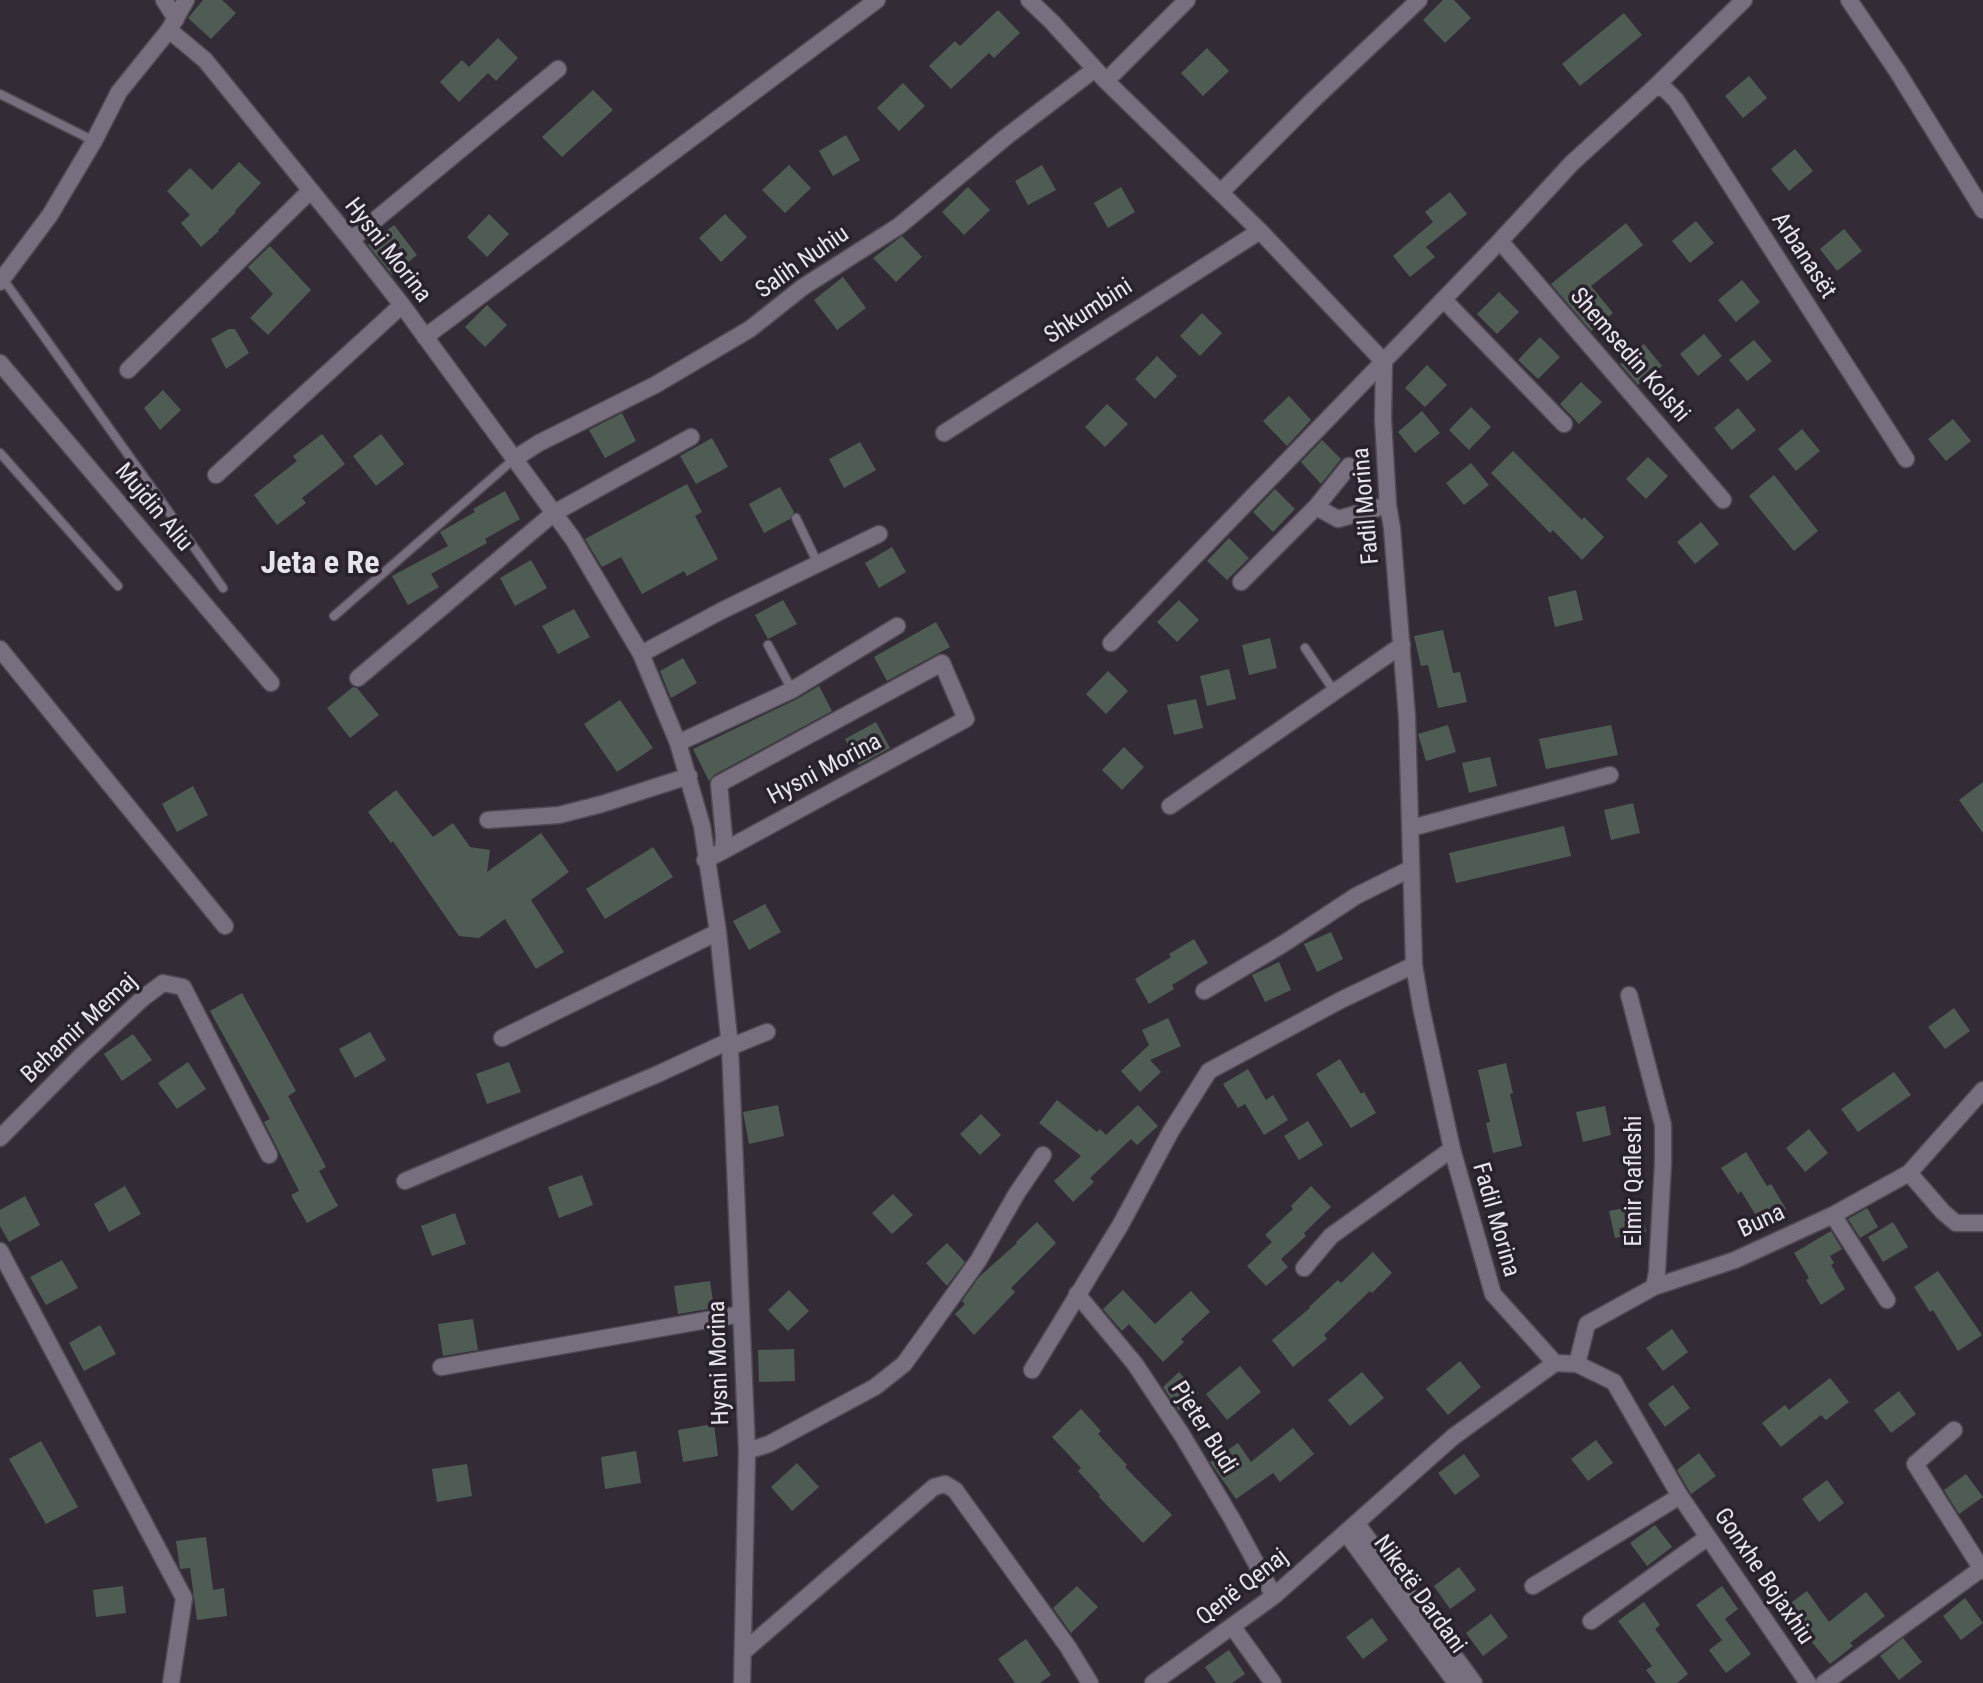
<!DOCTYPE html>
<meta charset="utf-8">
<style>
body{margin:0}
canvas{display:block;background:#332c37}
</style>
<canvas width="1983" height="1683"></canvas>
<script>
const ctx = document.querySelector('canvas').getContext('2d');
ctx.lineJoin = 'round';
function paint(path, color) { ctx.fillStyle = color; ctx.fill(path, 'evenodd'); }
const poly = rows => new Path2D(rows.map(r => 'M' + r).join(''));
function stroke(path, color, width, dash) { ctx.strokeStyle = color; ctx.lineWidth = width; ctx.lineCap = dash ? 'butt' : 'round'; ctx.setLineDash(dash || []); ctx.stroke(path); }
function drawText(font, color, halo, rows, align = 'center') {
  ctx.font = font + ' "Roboto Condensed",sans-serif'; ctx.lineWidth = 7; ctx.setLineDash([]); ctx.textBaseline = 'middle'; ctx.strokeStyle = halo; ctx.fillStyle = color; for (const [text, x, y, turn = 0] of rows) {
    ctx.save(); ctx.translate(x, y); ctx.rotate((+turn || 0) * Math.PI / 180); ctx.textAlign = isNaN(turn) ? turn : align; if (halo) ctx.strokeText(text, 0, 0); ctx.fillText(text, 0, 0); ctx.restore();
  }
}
paint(poly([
 [203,0,222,0,236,13,211,39,188,18],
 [1443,0,1454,0,1471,18,1445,43,1423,20],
 [998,10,1020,33,994,58,989,53,951,89,929,66,955,41,960,46],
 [1624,13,1642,35,1580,86,1562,64],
 [498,38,518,58,496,81,488,73,459,102,440,82,462,60,469,67],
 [1207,48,1229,71,1203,96,1181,73],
 [1749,76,1767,98,1743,118,1725,96],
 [903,83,925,106,899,131,877,108],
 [593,90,613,110,562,157,542,137],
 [846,135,860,160,833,176,819,151],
 [1795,149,1813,171,1789,191,1771,169],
 [239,162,261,183,235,211,236,212,218,230,219,231,201,247,181,223,190,215,167,191,190,168,212,190],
 [789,165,811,188,785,213,762,190],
 [1042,165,1056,190,1028,205,1015,181],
 [968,187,990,210,964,235,942,212],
 [1121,187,1135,212,1108,228,1094,203],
 [1450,192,1467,214,1426,247,1435,257,1410,277,1393,256,1433,222,1425,212],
 [489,214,509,234,487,257,467,237],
 [725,214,747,237,721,262,699,238],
 [1696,221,1714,243,1690,263,1672,241],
 [1626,223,1643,245,1591,286,1613,313,1591,331,1551,284],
 [394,225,417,255,392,275,368,245],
 [1844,229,1862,251,1837,271,1820,249],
 [902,236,922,257,896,282,873,258],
 [270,246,311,290,268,335,250,318,273,294,248,267],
 [843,277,866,308,837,330,814,300],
 [1742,280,1760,302,1736,322,1718,300],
 [1499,292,1519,312,1497,334,1477,314],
 [487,305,507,325,485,347,465,327],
 [1202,313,1222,333,1200,356,1180,336],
 [229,329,235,329,249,353,226,369,211,339],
 [1704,334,1722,356,1698,376,1680,354],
 [1540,337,1560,357,1538,379,1518,360],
 [1754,340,1772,361,1747,381,1729,360],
 [1644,344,1662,366,1638,385,1620,364],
 [1157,356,1177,376,1155,399,1135,379],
 [1427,365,1447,385,1425,407,1405,388],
 [1581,382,1602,402,1579,424,1560,404],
 [163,390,181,410,160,430,144,408],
 [1289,396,1311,420,1287,446,1263,421],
 [1107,404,1128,424,1105,447,1085,427],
 [1471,407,1491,427,1469,450,1449,430],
 [1738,408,1756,430,1732,450,1714,428],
 [1422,411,1440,433,1415,453,1398,432],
 [622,413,636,441,605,458,589,430],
 [1953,419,1971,441,1946,461,1928,439],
 [1802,429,1820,451,1796,471,1778,449],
 [322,434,345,464,302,498,306,503,277,525,254,495,297,461,293,456],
 [381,434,404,464,376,486,353,456],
 [712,438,728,467,696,484,680,456],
 [1322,440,1341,459,1321,484,1301,462],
 [860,442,876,470,844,488,829,459],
 [1513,451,1582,520,1584,517,1604,537,1582,560,1553,530,1550,533,1491,473],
 [1648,457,1668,476,1646,499,1626,479],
 [1471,463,1489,485,1464,505,1446,483],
 [1774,475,1818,531,1794,551,1749,496],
 [687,484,702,512,695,516,718,559,687,576,684,571,642,594,621,557,602,567,585,539],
 [780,487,794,512,790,519,764,533,749,504],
 [1275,489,1295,509,1273,532,1253,512],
 [505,491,520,519,485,539,487,543,431,574,439,587,408,605,392,576,448,546,440,532,475,512,473,509],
 [1701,522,1719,544,1695,564,1677,542],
 [1229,538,1249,558,1227,580,1207,561],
 [892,547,906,572,879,588,865,563],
 [531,560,547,588,515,606,500,578],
 [1576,590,1583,620,1555,627,1548,597],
 [783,600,797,624,768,639,755,615],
 [1179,600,1199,620,1177,642,1157,622],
 [574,609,590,637,558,654,542,626],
 [936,622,950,647,887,681,874,657],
 [1443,630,1453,673,1460,672,1467,702,1438,708,1428,665,1421,666,1414,636],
 [1270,638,1277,668,1249,675,1242,645],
 [683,658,697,683,671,698,660,671],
 [1229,669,1236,699,1207,706,1200,676],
 [1108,671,1128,691,1106,714,1086,694],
 [819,686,832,711,714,775,709,781,693,749,797,699],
 [353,687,357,688,379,715,350,738,327,708],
 [1196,699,1203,728,1174,735,1167,705],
 [620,700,653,748,617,772,584,724],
 [876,722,890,748,859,765,845,739],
 [1448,725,1456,752,1426,761,1418,734],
 [1611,725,1618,755,1546,769,1539,739],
 [1124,747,1144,767,1122,790,1102,770],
 [1490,757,1497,786,1469,793,1462,763],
 [1983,782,1983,833,1959,800],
 [193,786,208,815,177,832,162,804],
 [396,790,433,837,453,823,470,847,490,850,487,872,541,833,569,872,531,900,564,952,536,969,505,919,479,938,459,936,393,841,391,843,368,812],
 [1633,803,1640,833,1611,840,1604,810],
 [1564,826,1571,856,1456,883,1449,853],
 [653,847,673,877,605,919,586,889],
 [765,904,781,932,749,950,733,921],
 [1331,932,1343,959,1317,972,1304,944],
 [1194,939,1208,963,1172,985,1174,989,1149,1004,1135,979,1171,957,1169,954],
 [1279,962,1291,990,1265,1002,1252,975],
 [242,993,296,1091,288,1096,326,1167,319,1171,338,1206,307,1223,291,1195,299,1191,264,1122,270,1119,210,1011],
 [1954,1008,1970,1031,1945,1049,1928,1027],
 [1168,1018,1181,1046,1150,1060,1161,1072,1140,1092,1121,1071,1149,1045,1142,1030],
 [370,1032,386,1060,355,1078,339,1049],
 [133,1034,152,1060,122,1081,104,1054],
 [1340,1059,1361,1094,1364,1092,1376,1113,1351,1128,1316,1074],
 [188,1062,206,1089,177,1109,158,1083],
 [509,1062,521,1092,487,1104,476,1074],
 [1506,1063,1513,1093,1510,1094,1522,1146,1493,1153,1486,1123,1490,1122,1478,1070],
 [1248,1069,1266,1100,1273,1095,1288,1120,1264,1135,1245,1104,1238,1108,1223,1084],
 [1894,1072,1911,1095,1858,1132,1841,1109],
 [1057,1100,1097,1132,1100,1129,1106,1135,1138,1105,1158,1126,1137,1145,1131,1139,1090,1178,1094,1182,1073,1202,1054,1181,1081,1156,1039,1123],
 [778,1105,784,1136,749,1144,743,1112],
 [1605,1106,1611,1135,1583,1142,1576,1112],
 [981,1114,1001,1135,980,1155,960,1134],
 [1308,1121,1323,1145,1299,1160,1284,1136],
 [1809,1129,1828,1153,1805,1172,1786,1148],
 [1746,1152,1767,1186,1771,1184,1786,1209,1761,1224,1741,1191,1738,1194,1721,1168],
 [582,1175,593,1205,559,1218,548,1187],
 [125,1186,141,1214,109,1232,94,1204],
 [1311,1186,1331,1207,1304,1233,1306,1236,1281,1259,1288,1267,1266,1286,1247,1266,1272,1242,1265,1235,1293,1209,1291,1206],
 [893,1194,913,1215,892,1234,872,1213],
 [25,1196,40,1225,9,1242,0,1226,0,1210],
 [1640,1205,1646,1232,1615,1238,1609,1211],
 [1867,1208,1878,1227,1860,1238,1848,1219],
 [455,1213,466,1244,432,1256,421,1226],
 [1037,1222,1056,1243,1011,1288,1015,1292,974,1335,955,1314,965,1304,962,1301,979,1277,1017,1243,1016,1242],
 [1893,1222,1908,1247,1883,1262,1868,1237],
 [1831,1231,1842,1249,1830,1256,1834,1263,1831,1265,1845,1289,1821,1305,1806,1280,1809,1278,1794,1253],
 [947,1243,965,1262,947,1286,926,1263],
 [1373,1252,1392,1273,1372,1293,1370,1291,1324,1335,1327,1339,1293,1367,1272,1340,1310,1308,1309,1307,1338,1280,1341,1283],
 [62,1260,78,1288,46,1305,30,1277],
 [1938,1271,1982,1335,1958,1351,1933,1310,1930,1312,1914,1287],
 [710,1281,714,1308,678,1314,674,1286],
 [789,1290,809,1311,788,1331,768,1310],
 [1123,1290,1155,1324,1191,1291,1210,1312,1181,1339,1184,1342,1163,1362,1129,1324,1122,1331,1103,1309],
 [473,1319,478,1350,443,1356,438,1324],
 [100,1325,116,1354,84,1371,69,1343],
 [1672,1329,1688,1352,1663,1371,1646,1348],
 [794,1349,795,1381,759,1382,758,1350],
 [1460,1361,1481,1387,1448,1415,1426,1389],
 [1240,1366,1261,1392,1227,1420,1206,1394],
 [1179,1372,1198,1393,1179,1411,1163,1387],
 [1362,1372,1384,1398,1350,1426,1328,1400],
 [1830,1378,1849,1402,1826,1420,1821,1415,1781,1447,1762,1423,1785,1405,1789,1410],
 [1673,1385,1690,1408,1665,1427,1648,1404],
 [1899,1391,1916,1414,1891,1433,1874,1410],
 [1081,1409,1101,1431,1098,1434,1127,1465,1125,1467,1172,1515,1143,1543,1099,1497,1100,1495,1078,1471,1081,1468,1052,1437],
 [714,1424,718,1456,683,1462,678,1430],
 [1293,1428,1314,1454,1280,1482,1273,1473,1236,1499,1210,1462,1238,1443,1251,1462],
 [1596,1440,1613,1463,1588,1481,1571,1459],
 [41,1441,78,1507,46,1524,9,1459],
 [636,1451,641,1483,605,1489,601,1457],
 [1699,1453,1716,1476,1691,1494,1677,1470],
 [1464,1454,1480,1476,1455,1495,1438,1473],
 [797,1463,819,1487,792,1511,771,1487],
 [467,1464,472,1496,437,1502,432,1469],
 [1966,1474,1983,1497,1959,1514,1944,1490],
 [1827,1480,1844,1503,1819,1522,1802,1499],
 [1655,1525,1672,1547,1647,1566,1630,1543],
 [206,1537,213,1590,224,1588,227,1616,197,1620,190,1568,180,1569,176,1541],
 [1459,1567,1476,1590,1450,1609,1434,1586],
 [123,1586,126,1613,96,1617,93,1590],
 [1077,1586,1098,1607,1071,1633,1053,1608],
 [1722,1586,1738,1609,1725,1619,1751,1654,1726,1673,1709,1650,1722,1640,1696,1605],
 [1807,1591,1829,1622,1866,1592,1885,1616,1850,1643,1853,1646,1830,1664,1802,1630,1798,1633,1781,1610],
 [1965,1598,1983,1623,1961,1640,1943,1616],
 [1644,1602,1660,1625,1655,1629,1688,1674,1677,1683,1656,1683,1646,1670,1652,1666,1618,1621],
 [1491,1614,1508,1637,1483,1656,1466,1633],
 [1372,1618,1388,1640,1363,1659,1346,1637],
 [1903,1638,1922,1662,1899,1680,1880,1656],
 [1026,1639,1051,1675,1040,1683,1015,1683,998,1659],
 [1229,1650,1245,1674,1232,1683,1216,1683,1205,1667]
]), '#4e5c53');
const service = poly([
 [0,94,94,141],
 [3,279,223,588],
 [0,453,118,586],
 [796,518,818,564],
 [334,616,514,459],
 [768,645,792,690],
 [1305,648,1334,691]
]);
const minor = poly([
 [164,0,176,19],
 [1029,0,1052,22,1106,81,1260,231,1384,362],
 [1849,0,1897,71,1983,210],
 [169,30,205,60,351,240,402,305,573,539,641,654,678,743,702,826,718,932,730,1047,747,1451,742,1683],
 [1106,81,1187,0],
 [1655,87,1665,89,1676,100,1906,459],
 [1221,192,1311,102,1419,0],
 [351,240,558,69],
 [1500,241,1723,500],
 [0,282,50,215,94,141,119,92,169,30,186,0],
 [1444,300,1564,424],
 [425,337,877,0],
 [1384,362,1383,419,1388,505,1392,528,1407,717,1414,965,1421,1007,1452,1149,1493,1294,1555,1363],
 [0,363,271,683],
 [128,370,310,191],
 [944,433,1260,231],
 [514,459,539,443,655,385,750,329,803,287,899,226,1006,137,1095,69],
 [216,475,402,305],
 [1316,507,1338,519,1388,505],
 [1241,582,1316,507,1349,466],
 [1111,643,1500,241,1572,163,1655,87,1744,0],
 [0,649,225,926],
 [641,654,721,611,879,534],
 [358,678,554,513,691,437],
 [678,743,792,690,897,626],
 [1170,806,1402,645],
 [488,820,559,815,602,804,689,776],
 [1411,828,1610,775],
 [705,860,723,851,966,719,942,663,719,784,724,837,723,851],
 [1204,991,1283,944,1356,896,1410,869],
 [1629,995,1663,1125,1663,1163,1657,1272,1654,1287],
 [502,1038,718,932],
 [730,1047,767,1032],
 [0,1138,81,1056,143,998,163,983,183,987,269,1155],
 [1909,1173,1943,1212,1956,1223,1983,1223],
 [405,1181,658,1074,729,1041],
 [1833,1215,1887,1300],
 [0,1251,184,1598,171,1683],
 [1304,1268,1331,1236,1452,1149],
 [1077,1294,1135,1364,1182,1435,1232,1519,1274,1596],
 [1555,1363,1577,1364,1587,1324,1654,1287,1735,1260,1833,1215,1909,1173,1983,1090],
 [1577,1364,1614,1382,1680,1496,1808,1683],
 [441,1367,741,1314],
 [1032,1370,1121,1224,1171,1131,1209,1071,1341,1000,1414,965],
 [1954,1430,1915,1464,1983,1571],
 [747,1451,769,1444,875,1387,904,1364,978,1261,1017,1193,1043,1155],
 [1357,1524,1474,1683],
 [1346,1533,1456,1683],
 [1533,1586,1680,1496],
 [1591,1621,1708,1537],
 [1232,1626,1273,1683],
 [743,1652,934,1487,945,1484,955,1490,1068,1647,1090,1683],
 [1153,1683,1274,1596,1453,1437,1555,1363],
 [1824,1683,1981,1569]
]);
stroke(service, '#504a54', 11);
stroke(minor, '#504a54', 19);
stroke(service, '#776f7d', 8);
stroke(minor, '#776f7d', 16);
drawText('24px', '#e8e4eb', '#29222d', [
 ["Hysni Morina",387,251,52],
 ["Arbanasët",1803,256,57],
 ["Salih Nuhiu",803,263,-35],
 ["Shkumbini",1089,312,-33],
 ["Shemsedin Kolshi",1629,356,49],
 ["Fadil Morina",1367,506,-95],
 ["Mujdin Aliu",153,508,50],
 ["Hysni Morina",825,770,-28],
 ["Behamir Memaj",80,1029,-43],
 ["Elmir Qafleshi",1635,1181,-90],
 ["Fadil Morina",1495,1220,74],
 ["Buna",1762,1222,-25],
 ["Hysni Morina",720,1363,-92],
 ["Pjeter Budi",1203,1428,58],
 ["Gonxhe Bojaxhiu",1763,1577,56],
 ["Qenë Qenaj",1243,1588,-38],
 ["Niketë Dardani",1419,1595,54]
]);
drawText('bold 32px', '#e8e4eb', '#29222d', [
 ["Jeta e Re",320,565]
]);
</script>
